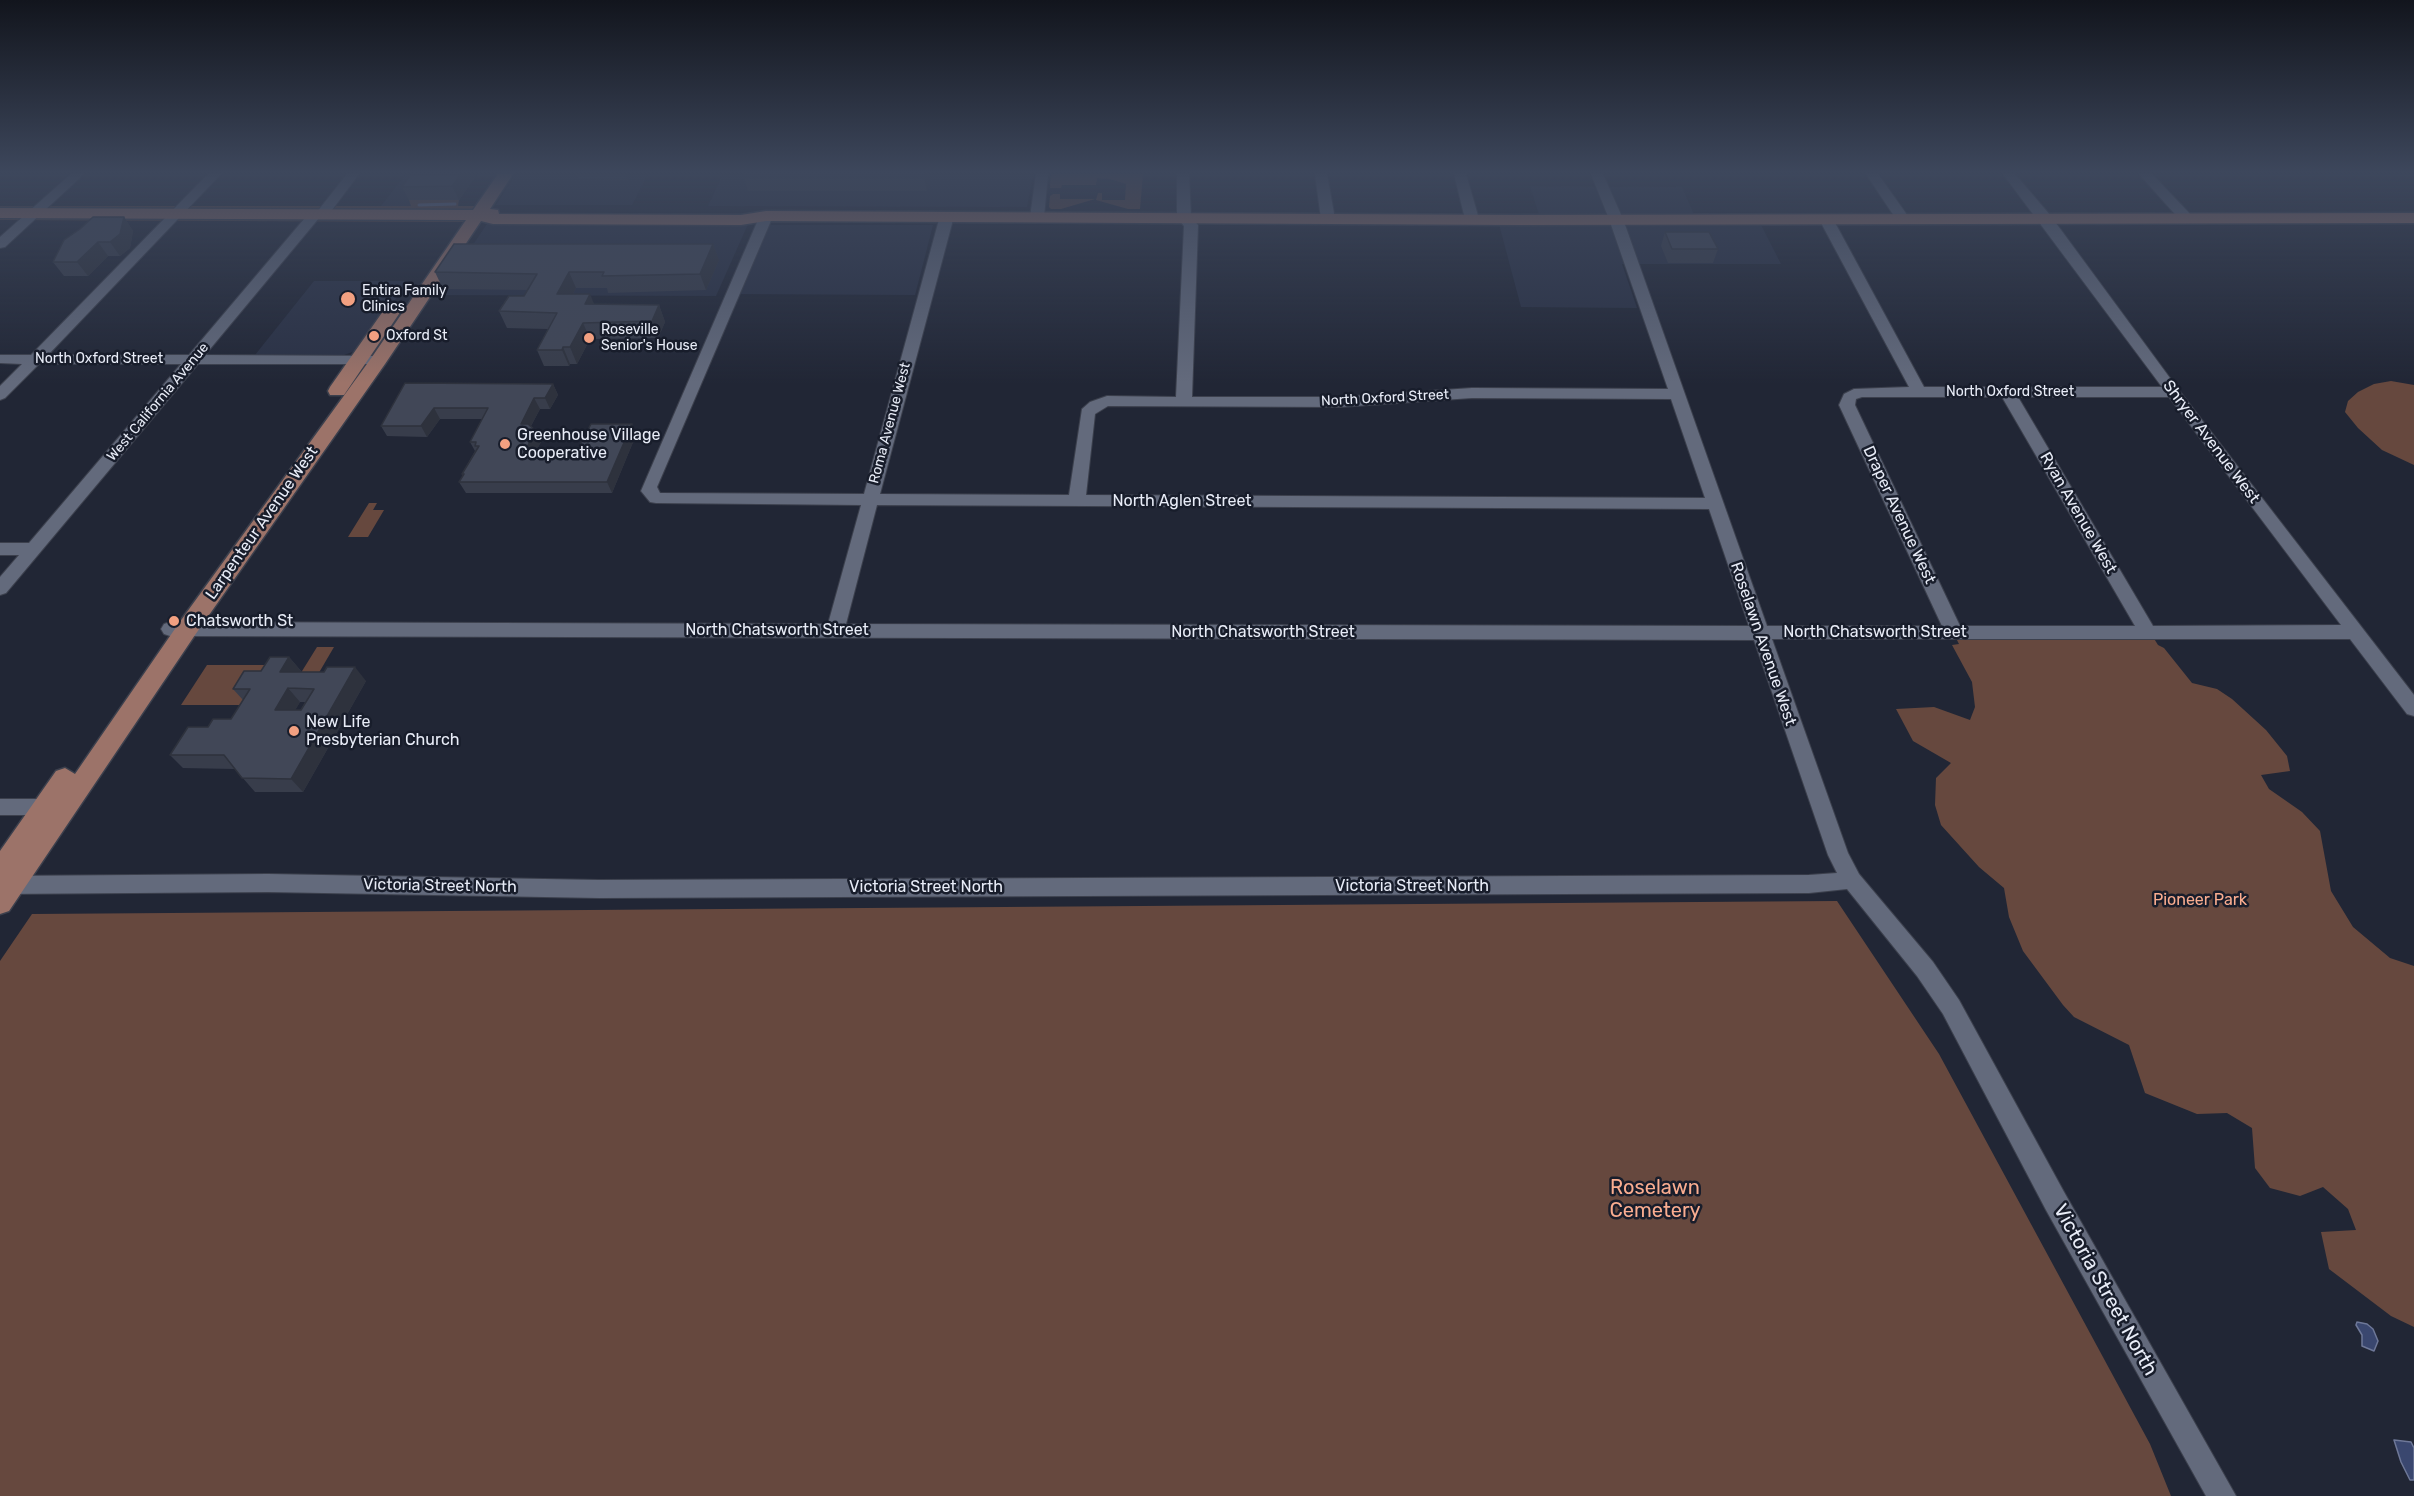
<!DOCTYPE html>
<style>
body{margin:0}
canvas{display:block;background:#212635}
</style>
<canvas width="2414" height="1496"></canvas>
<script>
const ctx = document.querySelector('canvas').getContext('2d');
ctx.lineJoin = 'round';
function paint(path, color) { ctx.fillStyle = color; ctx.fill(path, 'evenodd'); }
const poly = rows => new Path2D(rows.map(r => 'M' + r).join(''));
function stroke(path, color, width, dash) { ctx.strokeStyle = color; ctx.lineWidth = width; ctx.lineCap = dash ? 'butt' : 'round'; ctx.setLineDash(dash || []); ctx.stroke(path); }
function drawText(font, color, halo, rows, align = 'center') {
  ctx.font = font + ' Rubik,sans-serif'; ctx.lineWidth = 5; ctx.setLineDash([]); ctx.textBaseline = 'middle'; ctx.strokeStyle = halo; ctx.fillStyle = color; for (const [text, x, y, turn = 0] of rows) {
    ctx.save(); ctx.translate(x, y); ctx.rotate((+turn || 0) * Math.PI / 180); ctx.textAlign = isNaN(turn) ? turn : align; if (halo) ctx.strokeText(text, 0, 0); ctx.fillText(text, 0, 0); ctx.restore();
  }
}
paint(poly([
 [406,174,477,174,455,206,381,206],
 [516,174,648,174,632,205,496,205],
 [723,174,1033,174,1027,207,708,206],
 [1530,186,1682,187,1698,224,1761,225,1781,264,1622,264,1637,308,1521,307,1499,224,1542,224],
 [487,224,748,224,716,296,439,295],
 [768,225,933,225,915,295,739,294],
 [314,281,409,281,358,350,344,355,255,355]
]), '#2a3145');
paint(poly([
 [1051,174,1143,174,1140,209,1128,209,1096,200,1098,193,1102,193,1102,200,1125,200,1126,184,1110,179,1097,178,1096,185,1062,185,1061,188,1050,188],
 [1053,194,1060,194,1060,199,1095,199,1061,209,1051,209,1049,207,1050,196],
 [409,200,459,200,458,206,475,206,463,222,0,220,0,206,411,206],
 [2391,381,2414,385,2414,465,2382,450,2358,428,2345,412,2348,401,2358,392,2374,384],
 [369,503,377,503,373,510,384,510,368,537,348,537],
 [2153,637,2158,645,2164,648,2192,683,2217,689,2232,699,2266,730,2287,756,2290,771,2261,775,2269,789,2302,812,2320,831,2331,891,2353,927,2390,958,2414,966,2414,1327,2391,1316,2329,1269,2321,1232,2356,1230,2348,1209,2323,1187,2300,1196,2270,1188,2255,1168,2252,1128,2227,1113,2197,1114,2145,1093,2129,1045,2074,1017,2063,1005,2023,951,2009,917,2004,888,1979,867,1941,825,1935,805,1936,778,1951,763,1913,741,1896,709,1934,707,1970,720,1975,707,1972,682,1952,645,1959,644,1956,638],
 [317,647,334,647,317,676,299,676],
 [207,665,278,665,244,705,181,705],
 [1837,901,1939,1054,2150,1444,2171,1496,0,1496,0,961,32,914]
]), '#66483e');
const water = poly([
 [2357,1322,2367,1324,2373,1329,2378,1341,2374,1351,2362,1346,2362,1335,2356,1325,2357,1322],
 [2394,1440,2411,1442,2414,1448,2414,1480,2410,1480,2401,1462,2394,1440]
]);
paint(water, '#3a476f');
stroke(water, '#6e7898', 1.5);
stroke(poly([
 [419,205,455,204]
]), '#6e7898', 3);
const minor = poly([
 [71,174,84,174,5,247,0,248,0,237,71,174],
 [208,174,221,174,48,355,189,355,310,212,317,212,347,174,359,174,326,218,319,218,205,355,379,356,386,360,379,364,198,364,6,593,0,595,0,577,19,555,0,555,0,543,29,543,181,364,39,364,5,398,0,400,0,386,22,364,0,363,0,355,31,355,208,174],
 [1036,174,1048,174,1044,217,1037,221,1030,217,1036,174],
 [1177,174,1189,174,1191,217,1198,225,1192,397,1340,397,1472,388,1668,389,1609,219,1591,174,1603,174,1623,219,1767,626,1942,626,1839,405,1844,394,1854,389,1909,387,1819,219,1821,216,1826,215,1833,219,1924,387,2162,387,2003,174,2015,174,2050,215,2178,389,2414,695,2414,716,2407,714,2350,639,1772,639,1848,853,1859,874,1933,962,1959,1000,2064,1192,2236,1496,2206,1496,2046,1210,1943,1014,1917,976,1847,889,1809,893,599,898,268,892,0,894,0,876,268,874,599,880,1809,875,1837,873,1828,855,1754,640,170,636,164,634,161,629,164,624,170,622,828,624,861,505,656,503,650,502,641,491,761,213,766,212,773,216,657,487,660,493,864,494,940,216,947,212,954,216,880,494,1069,495,1082,409,1090,402,1107,396,1176,397,1184,226,1177,218,1177,174],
 [1862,397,2002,397,2135,626,1960,626,1855,405,1856,399,1862,397],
 [2018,397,2169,397,2341,625,2153,626,2018,397],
 [1472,398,1671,399,1705,498,1086,495,1095,414,1108,406,1340,407,1472,398],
 [877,505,1709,509,1749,626,846,624,877,505],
 [1315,174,1327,174,1335,219,1333,222,1328,223,1321,219,1315,174],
 [1454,174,1466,174,1479,219,1477,222,1472,223,1465,219,1454,174],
 [1866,174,1878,174,1910,219,1908,222,1898,222,1866,174],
 [2139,174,2152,174,2192,216,2194,219,2192,222,2182,222,2139,174],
 [0,799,45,799,52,801,55,807,52,813,45,815,0,815,0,799]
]);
const major = poly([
 [498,174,513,174,490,209,498,210,499,214,741,215,766,211,1519,215,2414,213,2414,223,1519,225,766,221,741,225,493,224,481,221,385,364,195,635,9,911,0,914,0,851,56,771,65,768,75,774,179,623,372,357,466,220,0,218,0,208,473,210,498,174],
 [392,306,398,307,401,311,344,395,330,395,328,391,330,387,386,307,392,306]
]);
stroke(minor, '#3c404d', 2);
stroke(major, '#3c404d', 3);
paint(minor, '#636a7c');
paint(major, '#9c7369');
paint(poly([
 [477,174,459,200,409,200,402,187],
 [576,174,631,174,628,180,579,179],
 [745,174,930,174,931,177,927,191,748,191,744,177],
 [124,217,133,231,130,248,120,256,108,256,88,276,64,276,53,262],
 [1665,232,1718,249,1713,263,1668,263,1661,246],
 [713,244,719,260,706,290,608,293,607,288,576,288,573,294,594,304,659,305,665,322,658,338,590,339,577,364,570,364,569,366,544,366,537,350,548,329,507,328,499,311,524,296,528,290,443,289,435,272],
 [405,383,553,384,558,395,550,409,540,409,531,426,536,431,541,442,534,454,575,455,636,435,612,493,466,493,459,482,463,476,462,474,475,451,470,442,483,419,440,419,427,437,387,436,381,426],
 [289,657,301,671,300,672,366,681,303,792,255,792,235,769,183,768,170,755,208,727,231,719,243,700,233,689,261,671],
 [300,702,305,702,301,710,295,710]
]), '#383d4b');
paint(poly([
 [461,174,477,174,459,200,452,186],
 [625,174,631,174,628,180],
 [925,174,930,174,931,177,927,191,924,177],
 [124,217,133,231,130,248,120,256,110,242],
 [98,242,108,256,88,276,77,262],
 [713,244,719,260,706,290,700,274],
 [569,272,576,288,564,311,557,294],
 [590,294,597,311,585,304],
 [659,305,665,322,658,338,652,321],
 [583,323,590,339,577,364,570,347],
 [563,347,570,364,569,366,562,350],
 [553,384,558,395,550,409,545,398],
 [534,398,540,409,526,435,521,424],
 [434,408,440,419,427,437,421,426],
 [632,424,636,435,612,493,607,482],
 [536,431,541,442,528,465,523,454],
 [289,657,301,671,292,686,280,672],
 [355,667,366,681,303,792,291,779],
 [288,688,300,702,287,724,275,710]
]), '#2e323d');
const building = poly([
 [411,174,461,174,452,186,402,187,411,174],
 [745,174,925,174,924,177,744,177,745,174],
 [93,217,124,217,120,234,110,242,98,242,77,262,53,262,64,240,80,229,93,217],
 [1665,232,1709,232,1718,249,1672,249,1665,232],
 [454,244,713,244,700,274,602,276,604,272,569,272,557,294,590,294,585,304,659,305,652,321,583,323,570,347,563,347,562,350,537,350,557,313,499,311,509,296,524,296,537,274,435,272,454,244],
 [405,383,553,384,545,398,534,398,521,424,528,424,536,431,523,454,575,455,591,424,632,424,607,482,459,482,464,474,462,474,479,446,475,446,476,442,470,442,488,408,434,408,421,426,381,426,405,383],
 [270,657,289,657,280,672,324,672,327,667,355,667,291,779,242,778,224,755,170,755,188,727,208,727,213,719,231,719,250,689,233,689,244,671,261,671,270,657],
 [288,688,314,689,301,710,275,710,288,688]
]);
paint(building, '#414757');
stroke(building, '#2e323d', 1.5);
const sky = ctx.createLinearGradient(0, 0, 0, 383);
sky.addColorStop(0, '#12151d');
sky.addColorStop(0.45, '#3d475c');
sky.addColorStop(1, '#3d475c00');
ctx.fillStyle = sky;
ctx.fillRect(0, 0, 2414, 383);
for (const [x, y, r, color] of [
 [348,299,8,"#f2a081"],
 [374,336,6,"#f2a081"],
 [589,338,6,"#f2a081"],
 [505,444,6,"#f2a081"],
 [174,621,6,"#f2a081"],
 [294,731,6,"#f2a081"]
]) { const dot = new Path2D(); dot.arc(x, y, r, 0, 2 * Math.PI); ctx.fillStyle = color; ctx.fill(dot); stroke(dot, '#181d2b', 2); }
drawText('14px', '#e8ecf7', '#181d2b', [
 ["Entira Family",362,291],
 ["Clinics",362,307],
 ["Roseville",601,330],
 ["Senior's House",601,346],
 ["Oxford St",386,336]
], 'left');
drawText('14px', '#e8ecf7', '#181d2b', [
 ["North Oxford Street",99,359],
 ["North Oxford Street",2010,392],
 ["North Oxford Street",1385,398,-3],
 ["West California Avenue",158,402,-50],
 ["Roma Avenue West",890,423,-75]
]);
drawText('16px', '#e8ecf7', '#181d2b', [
 ["Greenhouse Village",517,435],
 ["Cooperative",517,453],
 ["Chatsworth St",186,621],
 ["New Life",306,722],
 ["Presbyterian Church",306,740]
], 'left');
drawText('16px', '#e8ecf7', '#181d2b', [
 ["Shryer Avenue West",2211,442,53],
 ["North Aglen Street",1182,501],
 ["Ryan Avenue West",2078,513,60],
 ["Draper Avenue West",1899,515,65],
 ["Larpenteur Avenue West",262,523,-55],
 ["North Chatsworth Street",777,630],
 ["North Chatsworth Street",1263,632],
 ["North Chatsworth Street",1875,632],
 ["Roselawn Avenue West",1763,644,71],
 ["Victoria Street North",440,886,1],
 ["Victoria Street North",1412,886],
 ["Victoria Street North",926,887]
]);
drawText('16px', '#faad90', '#181d2b', [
 ["Pioneer Park",2200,900]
]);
drawText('20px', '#faad90', '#181d2b', [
 ["Roselawn",1655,1188],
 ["Cemetery",1655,1211]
]);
drawText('20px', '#e8ecf7', '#181d2b', [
 ["Victoria Street North",2105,1290,61]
]);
</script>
